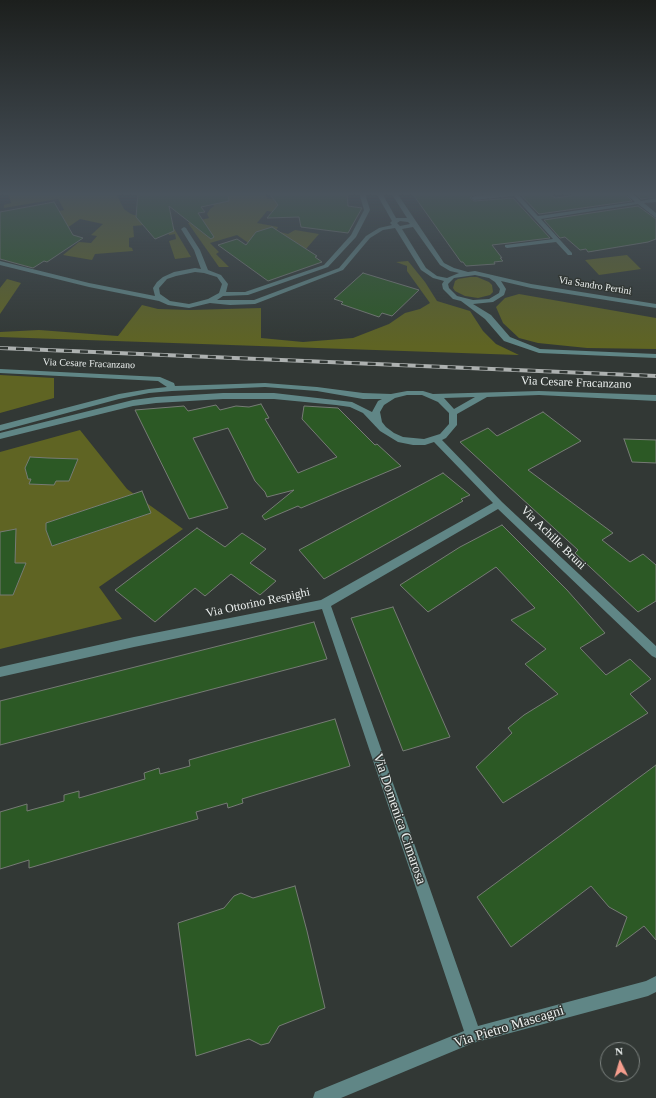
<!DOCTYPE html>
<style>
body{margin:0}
#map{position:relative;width:656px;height:1098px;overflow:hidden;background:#323835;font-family:Georgia,serif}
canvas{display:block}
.north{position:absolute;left:600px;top:1042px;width:40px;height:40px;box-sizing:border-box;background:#323835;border:1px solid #7c827f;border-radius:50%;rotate:355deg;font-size:11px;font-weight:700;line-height:16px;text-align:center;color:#ecf0ef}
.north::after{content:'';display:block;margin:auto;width:14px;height:18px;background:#f59d8d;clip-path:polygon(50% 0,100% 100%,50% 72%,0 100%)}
</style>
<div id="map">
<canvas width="656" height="1098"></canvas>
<div class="north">N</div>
</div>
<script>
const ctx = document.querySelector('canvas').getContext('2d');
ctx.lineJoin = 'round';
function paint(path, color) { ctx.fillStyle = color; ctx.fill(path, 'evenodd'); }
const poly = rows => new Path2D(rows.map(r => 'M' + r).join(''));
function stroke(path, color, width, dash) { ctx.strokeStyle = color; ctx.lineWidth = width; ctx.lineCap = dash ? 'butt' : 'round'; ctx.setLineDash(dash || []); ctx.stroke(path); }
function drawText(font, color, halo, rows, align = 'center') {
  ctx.font = font + ' Georgia,serif'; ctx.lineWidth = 3; ctx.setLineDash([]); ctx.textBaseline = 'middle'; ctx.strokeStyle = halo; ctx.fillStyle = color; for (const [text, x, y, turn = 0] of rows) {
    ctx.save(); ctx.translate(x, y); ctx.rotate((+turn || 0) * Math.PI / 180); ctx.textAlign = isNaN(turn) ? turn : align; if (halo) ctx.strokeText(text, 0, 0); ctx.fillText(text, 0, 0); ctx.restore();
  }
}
paint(poly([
 [8,193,116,193,124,209,131,214,145,218,166,215,191,257,175,259,169,241,176,239,175,234,169,235,166,223,133,226,134,237,129,238,129,247,132,248,133,251,95,254,92,260,63,255,79,242,91,243,97,236,91,235,103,224,80,219,67,228,0,223,64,210,58,199,4,208,4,205,11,203],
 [206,193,264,193,268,199,286,196,286,214,267,211,257,223,278,227,276,231,288,234,295,230,319,234,306,249,298,244,250,244,237,235,210,243,219,252,216,254,229,267,219,267,188,223,209,218,207,214,210,209,214,206],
 [627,255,641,269,599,275,585,260],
 [408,261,425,282,437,301,470,311,483,331,496,344,519,355,0,337,0,332,39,330,118,336,142,305,158,309,190,310,261,308,261,338,303,342,353,338,389,324,405,313,420,309,430,303,407,271,407,266,396,262],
 [470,277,477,277,489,282,492,285,493,292,490,295,478,298,465,296,455,291,453,288,455,281,458,279],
 [7,279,21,283,0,314,0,288],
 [519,294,656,318,656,349,587,348,538,343,519,338,503,323,496,307,505,298],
 [0,375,54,378,54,398,0,413],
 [80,430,127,489,183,529,99,587,122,619,0,649,0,452]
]), '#5f6423');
const building = poly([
 [138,193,228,193,229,201,201,207,205,212,198,213,214,237,211,239,169,206,174,231,155,239,136,217,138,193],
 [269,193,347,193,348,206,362,208,348,233,301,227,299,217,267,218,278,205,269,193],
 [412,193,487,193,473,195,470,198,474,201,513,198,550,238,492,245,502,258,500,258,503,261,494,262,495,264,466,266,463,262,461,262,412,193],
 [519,193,549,193,555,198,592,193,624,193,632,201,539,214,519,193],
 [635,193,656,193,656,197,641,199,635,193],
 [54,202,73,235,83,238,47,262,44,261,33,268,0,259,0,212,54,202],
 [638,206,656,219,656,239,648,242,588,252,586,249,580,250,565,237,560,238,544,220,638,206],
 [272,227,317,256,315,257,322,262,268,281,218,245,237,239,246,245,256,232,272,227],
 [363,273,419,290,392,316,382,313,379,317,341,304,343,302,334,299,363,273],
 [261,404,269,418,265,419,298,473,337,457,302,419,304,406,338,408,375,445,377,444,401,466,301,508,298,506,265,520,262,516,294,490,267,497,265,492,255,481,228,428,193,438,228,508,189,519,135,410,184,406,188,411,216,405,220,410,236,406,249,407,261,404],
 [543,412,581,441,528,470,613,533,602,540,630,562,643,554,656,565,656,601,638,612,575,553,578,550,460,442,488,428,497,436,543,412],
 [624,439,656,440,656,463,632,462,624,439],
 [30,457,48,458,78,459,69,481,56,481,54,485,29,484,31,479,28,479,25,468,30,457],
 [443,473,470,495,461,499,463,501,324,579,299,550,443,473],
 [142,491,151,513,52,546,46,530,46,523,142,491],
 [502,525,567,590,605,633,580,648,606,675,630,659,651,679,630,694,648,713,503,803,476,767,512,733,508,728,524,715,558,694,525,664,546,649,511,620,535,608,496,567,428,612,400,585,460,547,502,525],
 [197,528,225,547,242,533,266,549,250,563,276,581,260,595,231,574,205,596,195,588,155,622,115,590,197,528],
 [16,529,15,563,26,563,13,595,0,595,0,532,16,529],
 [393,607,450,737,403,751,351,618,393,607],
 [314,622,327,659,0,745,0,701,314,622],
 [335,719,350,766,242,799,243,803,228,808,227,803,196,812,198,819,29,868,29,860,0,869,0,812,27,804,27,811,64,801,64,795,79,791,79,798,145,779,144,773,159,768,160,774,190,766,189,760,335,719],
 [656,765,656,940,644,926,616,947,627,917,609,907,591,886,511,947,477,897,656,765],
 [295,886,307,931,325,1008,279,1026,269,1043,261,1045,249,1039,196,1056,178,923,224,908,234,896,241,893,253,898,295,886]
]);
paint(building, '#2c5925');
stroke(building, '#767b75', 1);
paint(poly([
 [359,193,365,193,370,210,356,237,328,267,248,295,223,296,217,300,254,300,339,268,366,236,379,228,392,225,390,223,392,221,376,193,382,193,396,218,407,218,391,193,397,193,444,263,454,268,468,272,475,271,531,284,656,304,656,308,531,288,501,281,506,289,504,295,493,302,473,304,491,315,510,337,540,349,656,354,656,358,539,353,504,341,485,319,461,301,453,299,443,289,442,284,444,281,433,278,421,270,395,228,383,230,370,238,343,270,255,304,230,305,210,303,189,308,168,305,159,301,89,287,0,265,0,261,89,283,155,296,153,288,157,282,163,277,174,272,195,268,201,269,194,250,181,229,184,227,186,228,200,250,208,270,221,275,228,284,226,292,245,292,324,265,351,235,364,210,359,193],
 [400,221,408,222,410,224,400,226,397,223,400,221],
 [413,227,440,265,450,271,459,273,447,278,437,276,426,268,402,229,413,227],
 [195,272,204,273,217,277,222,284,219,293,208,299,189,304,170,301,160,294,159,288,167,279,176,276,195,272],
 [475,275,489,278,495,282,500,289,499,293,489,299,473,300,457,296,449,288,448,284,454,278,475,275],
 [506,193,517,193,538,216,635,202,625,193,632,193,641,201,656,198,656,202,644,203,656,213,656,218,638,204,541,219,572,253,572,255,568,255,556,242,507,248,505,247,505,245,553,239,514,196,474,200,471,198,474,196,506,193],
 [0,369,160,377,174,383,175,386,265,383,317,387,363,393,391,394,407,391,423,391,433,394,539,391,656,395,656,401,539,395,487,397,457,414,457,425,446,438,442,440,502,502,656,646,656,658,652,656,498,509,331,606,478,1026,646,981,656,976,656,992,648,996,473,1043,341,1098,313,1098,315,1092,464,1031,322,609,134,647,0,677,0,667,134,637,321,600,493,503,434,442,425,445,413,445,398,442,380,431,363,413,350,407,336,405,274,399,223,399,156,403,133,406,0,439,0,433,133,400,156,397,223,393,274,393,352,402,372,412,378,401,382,399,363,399,317,391,265,387,172,391,149,393,119,399,0,431,0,425,119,394,149,389,167,387,158,381,0,373,0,369],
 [407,395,422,395,438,402,449,413,449,424,440,434,424,439,403,437,394,433,386,427,382,422,380,412,384,405,395,398,407,395],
 [475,397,454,409,444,398,475,397]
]), '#608686');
const rail = poly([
 [0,348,656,376]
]);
stroke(rail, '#adb1b0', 4);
stroke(rail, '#323835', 2.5, [8]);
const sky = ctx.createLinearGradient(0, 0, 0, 347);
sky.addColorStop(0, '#1c1f1d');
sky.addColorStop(0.56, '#49535c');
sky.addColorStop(1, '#49535c00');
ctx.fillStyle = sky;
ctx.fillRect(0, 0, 656, 347);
drawText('10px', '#ecf0ef', '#323835', [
 ["Via Sandro Pertini",595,286,9],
 ["Via Cesare Fracanzano",89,364,2]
]);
drawText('12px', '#ecf0ef', '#323835', [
 ["Via Cesare Fracanzano",576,383,2],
 ["Via Achille Bruni",553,538,44],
 ["Via Ottorino Respighi",258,603,-12]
]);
drawText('14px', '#ecf0ef', '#323835', [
 ["Via Domenica Cimarosa",399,819,71],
 ["Via Pietro Mascagni",509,1027,-17]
]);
</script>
